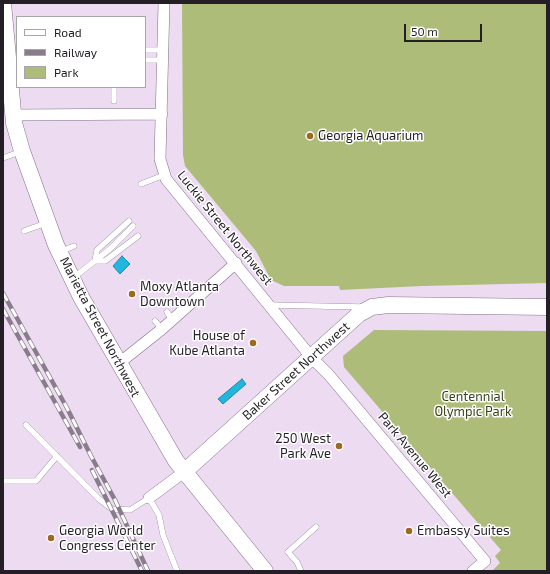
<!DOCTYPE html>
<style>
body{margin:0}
#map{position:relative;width:550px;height:574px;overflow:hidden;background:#eddbf2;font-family:"Exo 2",sans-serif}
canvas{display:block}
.frame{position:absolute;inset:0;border:4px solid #241e26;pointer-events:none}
.legend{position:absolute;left:16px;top:16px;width:130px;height:72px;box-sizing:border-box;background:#fff;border:1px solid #a7a5a8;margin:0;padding:5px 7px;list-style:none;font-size:12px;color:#241e26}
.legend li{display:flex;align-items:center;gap:8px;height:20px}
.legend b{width:20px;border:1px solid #a7a5a8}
.scale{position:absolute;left:404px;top:24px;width:78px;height:18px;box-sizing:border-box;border:2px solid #241e26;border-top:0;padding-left:5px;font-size:12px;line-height:14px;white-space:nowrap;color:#241e26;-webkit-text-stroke:3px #fff;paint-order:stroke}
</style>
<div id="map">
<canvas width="550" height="574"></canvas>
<div class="frame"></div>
<ul class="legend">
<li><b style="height:5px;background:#fff"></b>Road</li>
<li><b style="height:5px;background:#897d8c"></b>Railway</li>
<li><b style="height:11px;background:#adbc79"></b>Park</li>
</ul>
<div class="scale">50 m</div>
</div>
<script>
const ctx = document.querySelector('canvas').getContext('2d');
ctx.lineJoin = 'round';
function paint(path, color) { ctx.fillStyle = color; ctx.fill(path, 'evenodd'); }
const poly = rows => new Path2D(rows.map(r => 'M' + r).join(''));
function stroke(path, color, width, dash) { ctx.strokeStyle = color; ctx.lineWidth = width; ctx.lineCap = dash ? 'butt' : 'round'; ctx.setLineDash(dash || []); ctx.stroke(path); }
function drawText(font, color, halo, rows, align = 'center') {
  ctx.font = font + ' "Exo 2",sans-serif'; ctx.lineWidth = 3; ctx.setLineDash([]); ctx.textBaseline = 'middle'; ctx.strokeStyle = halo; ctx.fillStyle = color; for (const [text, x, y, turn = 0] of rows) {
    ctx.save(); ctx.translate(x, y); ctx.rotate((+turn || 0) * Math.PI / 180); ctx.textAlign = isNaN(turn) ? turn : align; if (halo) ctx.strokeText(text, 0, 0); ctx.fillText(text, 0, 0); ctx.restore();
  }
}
paint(poly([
 [182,3,547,3,547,283,422,286,340,290,339,286,284,286,271,280,256,251,185,166,183,155],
 [374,330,547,331,547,571,492,571,500,563,495,556,501,550,344,367,343,356]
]), '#adbc79');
const water = poly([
 [122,256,130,264,120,274,113,266,122,256],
 [242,379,246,384,223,404,218,399,242,379]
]);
paint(water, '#21b6de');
stroke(water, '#2288a7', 1);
const lane = poly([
 [145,50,163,50],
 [145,60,163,60],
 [114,101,114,87],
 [3,158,22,151],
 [141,184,164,175],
 [24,231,46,223],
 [60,252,74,246],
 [95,261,97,250,129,221],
 [95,261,105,261,138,236],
 [73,278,110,249,133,226],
 [270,305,363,307],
 [167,312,173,320],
 [155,321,162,329],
 [26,425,99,499,112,509,130,510,149,498,159,515,163,535,177,571],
 [3,481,36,481,57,456],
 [301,571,297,562,288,552,316,527]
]);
const street = poly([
 [164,3,160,159,166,179,312,358,329,375,485,561,473,571],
 [13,115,162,114],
 [118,364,162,329,236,263],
 [149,498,184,472]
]);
const secondary = poly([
 [3,3,14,123,22,151,56,245,81,297,176,461,265,571],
 [184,472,359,314,372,307,388,305,547,307]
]);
stroke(lane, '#807085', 6);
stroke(street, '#807085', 12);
stroke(secondary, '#807085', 17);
stroke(lane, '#fff', 5.5);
stroke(street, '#fff', 11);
stroke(secondary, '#fff', 16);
const rail = poly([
 [3,293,67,408,91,456,115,500,148,571],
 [3,309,80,447],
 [92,470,142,571]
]);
stroke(rail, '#897d8c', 4.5);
stroke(rail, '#fff', 3, [9]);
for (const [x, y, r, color] of [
 [310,136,4,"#9e6821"],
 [132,294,4,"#9e6821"],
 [253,343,4,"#9e6821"],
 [339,446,4,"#9e6821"],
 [409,531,4,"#9e6821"],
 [51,538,4,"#9e6821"]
]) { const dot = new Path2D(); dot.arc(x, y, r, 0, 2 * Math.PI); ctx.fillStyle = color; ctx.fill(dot); stroke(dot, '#fff', 1.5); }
drawText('13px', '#241e26', '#fff', [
 ["Georgia Aquarium",318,136],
 ["Moxy Atlanta",140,287],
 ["Downtown",140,302],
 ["House of",245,336,"right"],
 ["Kube Atlanta",245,351,"right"],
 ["250 West",331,439,"right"],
 ["Park Ave",331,454,"right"],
 ["Georgia World",59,531],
 ["Congress Center",59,546],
 ["Embassy Suites",417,531]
], 'left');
drawText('13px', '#241e26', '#fff', [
 ["Luckie Street Northwest",225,228,51],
 ["Marietta Street Northwest",100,327,62],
 ["Baker Street Northwest",296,371,-42],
 ["Park Avenue West",415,455,50]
]);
drawText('13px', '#3a4219', '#fff', [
 ["Centennial",473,397],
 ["Olympic Park",473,412]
]);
</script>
